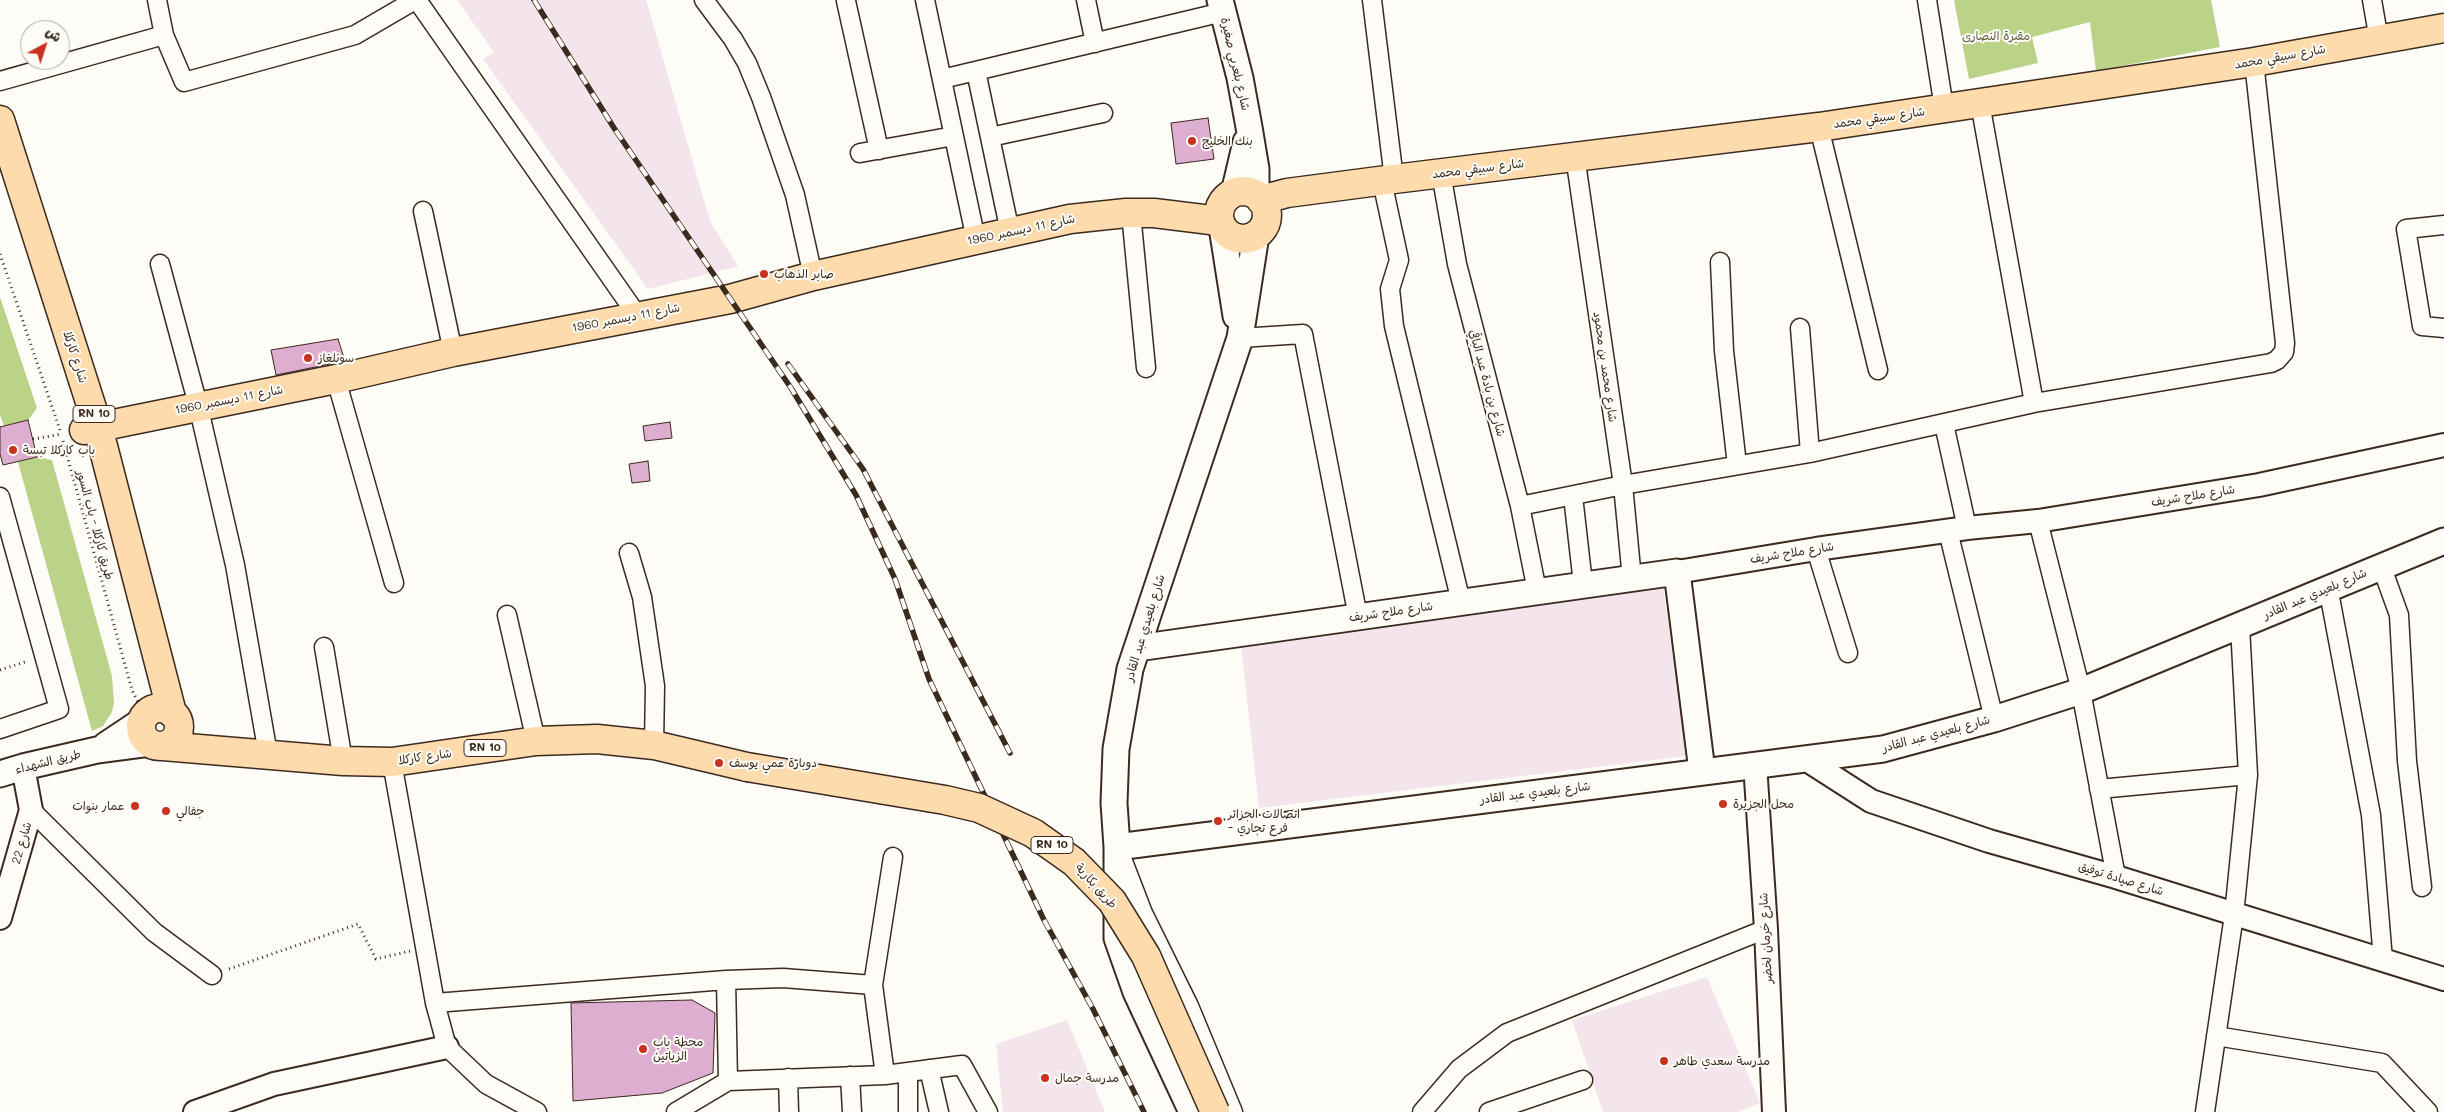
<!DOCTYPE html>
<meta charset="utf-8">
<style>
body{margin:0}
#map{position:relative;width:2444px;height:1112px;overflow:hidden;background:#fdfcf7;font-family:Mali,"Playpen Sans Arabic",sans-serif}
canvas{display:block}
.north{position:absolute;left:20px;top:20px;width:50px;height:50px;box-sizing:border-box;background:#fdfcf7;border:1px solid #afa8a0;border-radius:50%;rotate:40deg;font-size:14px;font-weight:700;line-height:20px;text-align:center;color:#3b2a1e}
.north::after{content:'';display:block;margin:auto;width:18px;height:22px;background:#c8321e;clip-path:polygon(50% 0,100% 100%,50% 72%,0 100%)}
</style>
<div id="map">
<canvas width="2444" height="1112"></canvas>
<div class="north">ش</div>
</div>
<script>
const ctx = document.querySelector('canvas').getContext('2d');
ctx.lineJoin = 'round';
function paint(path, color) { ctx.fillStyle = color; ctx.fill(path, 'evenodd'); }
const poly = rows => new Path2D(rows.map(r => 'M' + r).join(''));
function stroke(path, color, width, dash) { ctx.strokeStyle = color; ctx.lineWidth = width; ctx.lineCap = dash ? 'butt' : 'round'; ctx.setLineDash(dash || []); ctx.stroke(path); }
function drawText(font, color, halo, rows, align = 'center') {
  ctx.font = font + ' Mali,"Playpen Sans Arabic",sans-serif'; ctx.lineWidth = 4; ctx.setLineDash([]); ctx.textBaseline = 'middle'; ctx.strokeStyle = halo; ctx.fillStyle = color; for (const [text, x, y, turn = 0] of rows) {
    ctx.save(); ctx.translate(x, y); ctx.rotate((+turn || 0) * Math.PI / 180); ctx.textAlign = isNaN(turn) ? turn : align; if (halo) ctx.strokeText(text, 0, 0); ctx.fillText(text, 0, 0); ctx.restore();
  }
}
paint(poly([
 [457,0,646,0,710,221,738,266,648,289,483,59,494,52],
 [1663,586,1687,756,1259,808,1241,646],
 [1707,977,1760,1103,1738,1112,1603,1112,1572,1020],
 [1067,1020,1105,1112,1003,1112,996,1044]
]), '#f3e5eb');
paint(poly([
 [1954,0,2211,0,2220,47,2096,71,2090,22,2032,37,2038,63,1969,79],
 [0,297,37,408,28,420,4,426,0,415],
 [37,457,52,460,112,676,114,703,112,712,103,726,92,731,18,462]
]), '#bbd289');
const building = poly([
 [1208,118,1214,159,1176,164,1171,123,1208,118],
 [338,339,345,361,276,375,271,350,338,339],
 [28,420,37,457,3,465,0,454,0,427,28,420],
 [670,422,672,438,645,441,643,426,670,422],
 [648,461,650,481,632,483,629,464,648,461],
 [692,1000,715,1013,713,1073,662,1093,573,1101,571,1003,692,1000]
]);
paint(building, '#ddaed0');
stroke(building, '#3b2a1e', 1);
const minor = poly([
 [157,0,164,35],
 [417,0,637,315],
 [704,0,733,39,747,63,761,97,795,195,813,276],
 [925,0,976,240],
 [1086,0,1095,43],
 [1372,0,1394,179],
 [1927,0,1944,108],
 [2372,0,2379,40],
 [846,1,879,150],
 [976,71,1010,232],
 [942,79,1223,12],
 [0,81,164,35,184,82,355,35,415,0],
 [1980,103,2034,403],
 [1819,127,1878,370],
 [990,137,1103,113],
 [860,153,954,136],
 [1575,156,1623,485,1632,579],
 [1441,173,1457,264,1520,506,1537,591],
 [1382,181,1399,260,1390,289,1394,326,1461,602],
 [423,211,453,352],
 [1131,213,1146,368],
 [2444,225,2406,229,2422,326,2444,328],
 [1720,262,1724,351,1737,465],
 [160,264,198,405,235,565,268,754],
 [1800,328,1810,453],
 [1240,338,1303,334,1358,617],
 [336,379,394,583],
 [1944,424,1967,528],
 [1573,496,1583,584],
 [0,497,59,709,0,729],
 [1520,506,1623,485,1810,453,2034,403,2271,363,2277,360,2284,352,2285,343,2254,62],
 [2038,521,2081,691,2116,877],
 [1948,531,1994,719],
 [1816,549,1848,653],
 [629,553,642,597,655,686,654,745],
 [2381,565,2399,615,2407,761,2422,887],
 [2328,587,2371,815,2383,960],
 [507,615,536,741],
 [324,647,343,761],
 [392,762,435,1003,447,1047,486,1084,537,1112],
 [2099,789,2248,775],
 [31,810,154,932,212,975],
 [1121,856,1143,913,1189,1006,1233,1112],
 [726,980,783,978,873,985,885,1075],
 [873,985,893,857],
 [435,1003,726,980,728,1081,676,1112],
 [2216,1036,2382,1063,2428,1112],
 [929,1069,939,1112],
 [908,1072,908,1112],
 [850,1076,852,1112],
 [788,1078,789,1112],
 [728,1081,885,1075,962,1065,988,1112],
 [1422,1112,1459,1069,1507,1033,1766,929],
 [1489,1112,1583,1080],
 [2205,1112,2234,915,2248,775,2240,626]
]);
const tertiary = poly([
 [1677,572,1816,549,1967,528,2038,521,2259,485,2444,445],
 [1807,760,1871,801,1989,841,2116,877,2444,979],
 [1755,764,1766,929,1774,1112],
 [0,918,31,810,23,767],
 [195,1112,274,1084,447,1047]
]);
const secondary = poly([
 [1220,0,1240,78,1249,127,1256,169,1256,195],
 [1234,193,1246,142],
 [1222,227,1236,316],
 [1256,235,1240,338,1130,669,1116,749,1114,803,1117,847,1883,749,1994,719,2081,691,2444,541],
 [1137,648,1677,572,1702,771],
 [106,745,142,721],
 [0,774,23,767,97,750,150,743],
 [1117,847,1117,938,1136,992,1192,1112]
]);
const primary = poly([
 [0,120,98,427,172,713],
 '1219 215a24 24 0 1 1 48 0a24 24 0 1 1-48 0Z',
 [1261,200,1287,193,1394,179,1819,127,2254,62,2444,28],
 [84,430,336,379,453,352,730,299,813,276,1070,219,1126,213,1154,213,1219,221],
 '141 727a19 19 0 1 1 38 0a19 19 0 1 1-38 0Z',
 [163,746,343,761,392,762,536,741,597,739,654,745,747,767]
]);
stroke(minor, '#3b2a1e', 21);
stroke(tertiary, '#3b2a1e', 26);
stroke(secondary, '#3b2a1e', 29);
stroke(primary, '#3b2a1e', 31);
stroke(poly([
 [0,254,61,433],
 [33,439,62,434],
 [63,441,132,690,138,702],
 [0,670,28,661],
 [229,969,358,924,376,959,410,951]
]), '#3b2a1e', 3, [1, 4]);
stroke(minor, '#fdfcf7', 18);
stroke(tertiary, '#fdfcf7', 22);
stroke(secondary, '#fdfcf7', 25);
stroke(primary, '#fedbac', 28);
const rail = poly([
 [534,0,614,128,791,388,856,495,895,579,929,679,1044,920,1093,1009,1144,1112],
 [788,364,863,469,1010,753]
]);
stroke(rail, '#3b2a1e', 5.5);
stroke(rail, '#fdfcf7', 4, [11]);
const primaryBridge = poly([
 [747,767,945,800,979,808,1033,833,1074,862,1112,901,1146,956,1215,1112]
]);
stroke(primaryBridge, '#3b2a1e', 31, []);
stroke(primaryBridge, '#fedbac', 28);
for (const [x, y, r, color] of [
 [1192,141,5,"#c8321e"],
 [764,274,5,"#c8321e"],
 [308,358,5,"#c8321e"],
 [13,450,5,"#c8321e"],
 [719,763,5,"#c8321e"],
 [1723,804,5,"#c8321e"],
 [135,806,5,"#c8321e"],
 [166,811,5,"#c8321e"],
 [1218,821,5,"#c8321e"],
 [643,1049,5,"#c8321e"],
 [1664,1061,5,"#c8321e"],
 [1045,1078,5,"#c8321e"]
]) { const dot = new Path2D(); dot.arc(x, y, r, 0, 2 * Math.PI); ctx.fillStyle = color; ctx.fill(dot); stroke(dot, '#fdfcf7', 2); }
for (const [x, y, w] of [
 [94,414,42],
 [485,748,42],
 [1052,845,42]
]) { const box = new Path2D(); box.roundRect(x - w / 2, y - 8.5, w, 17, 4); ctx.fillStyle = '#fdfcf7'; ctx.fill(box); stroke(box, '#3b2a1e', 1); }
drawText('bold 11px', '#3b2a1e', null, [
 ["RN 10",94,414],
 ["RN 10",485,748],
 ["RN 10",1052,845]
]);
drawText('12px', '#615c3e', '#fdfcf7', [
 ["مقبرة النصارى",1996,36]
]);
drawText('12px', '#3b2a1e', '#fdfcf7', [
 ["شارع سبيقي محمد",2280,57,-10],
 ["شارع بلعربي صغيرة",1235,64,77],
 ["شارع سبيقي محمد",1879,118,-8],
 ["شارع سبيقي محمد",1478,169,-7],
 ["شارع 11 ديسمبر 1960",1021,230,-12],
 ["شارع 11 ديسمبر 1960",626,318,-11],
 ["شارع كاركلا",75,357,72],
 ["شارع محمد بن محمود",1605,367,82],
 ["شارع بن بادة عبد الباقي",1487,383,75],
 ["شارع 11 ديسمبر 1960",229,400,-11],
 ["شارع ملاح شريف",2193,496,-9],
 ["طريق كاركلا - باب السور",95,525,75],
 ["شارع ملاح شريف",1792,553,-9],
 ["شارع بلعيدي عبد القادر",2315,594,-23],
 ["شارع ملاح شريف",1391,612,-8],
 ["شارع بلعيدي عبد القادر",1145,628,-73],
 ["شارع بلعيدي عبد القادر",1936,734,-15],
 ["شارع كاركلا",425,757,-8],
 ["طريق الشهداء",48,762,-14],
 ["شارع بلعيدي عبد القادر",1535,793,-7],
 ["شارع 22",22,843,-74],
 ["شارع صيادة توفيق",2121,879,17],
 ["طريق بكارية",1096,886,48],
 ["شارع خرمان لخضر",1766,938,-93]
]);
drawText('12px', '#3b2a1e', '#fdfcf7', [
 ["بنك الخليج",1202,141],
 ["صابر الذهاب",774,274],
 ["سونلغاز",318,358],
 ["باب كاركلا تبسة",23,450],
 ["دوبارة عمي يوسف",729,763],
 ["محل الجزيرة",1733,804],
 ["عمار بنوات",125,806,"right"],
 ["جفالي",176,811],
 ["اتصالات الجزائر",1228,814],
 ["- فرع تجاري",1228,828],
 ["محطة باب",653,1042],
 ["الزياتين",653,1056],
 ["مدرسة سعدي طاهر",1674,1061],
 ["مدرسة جمال",1055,1078]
], 'left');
</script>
